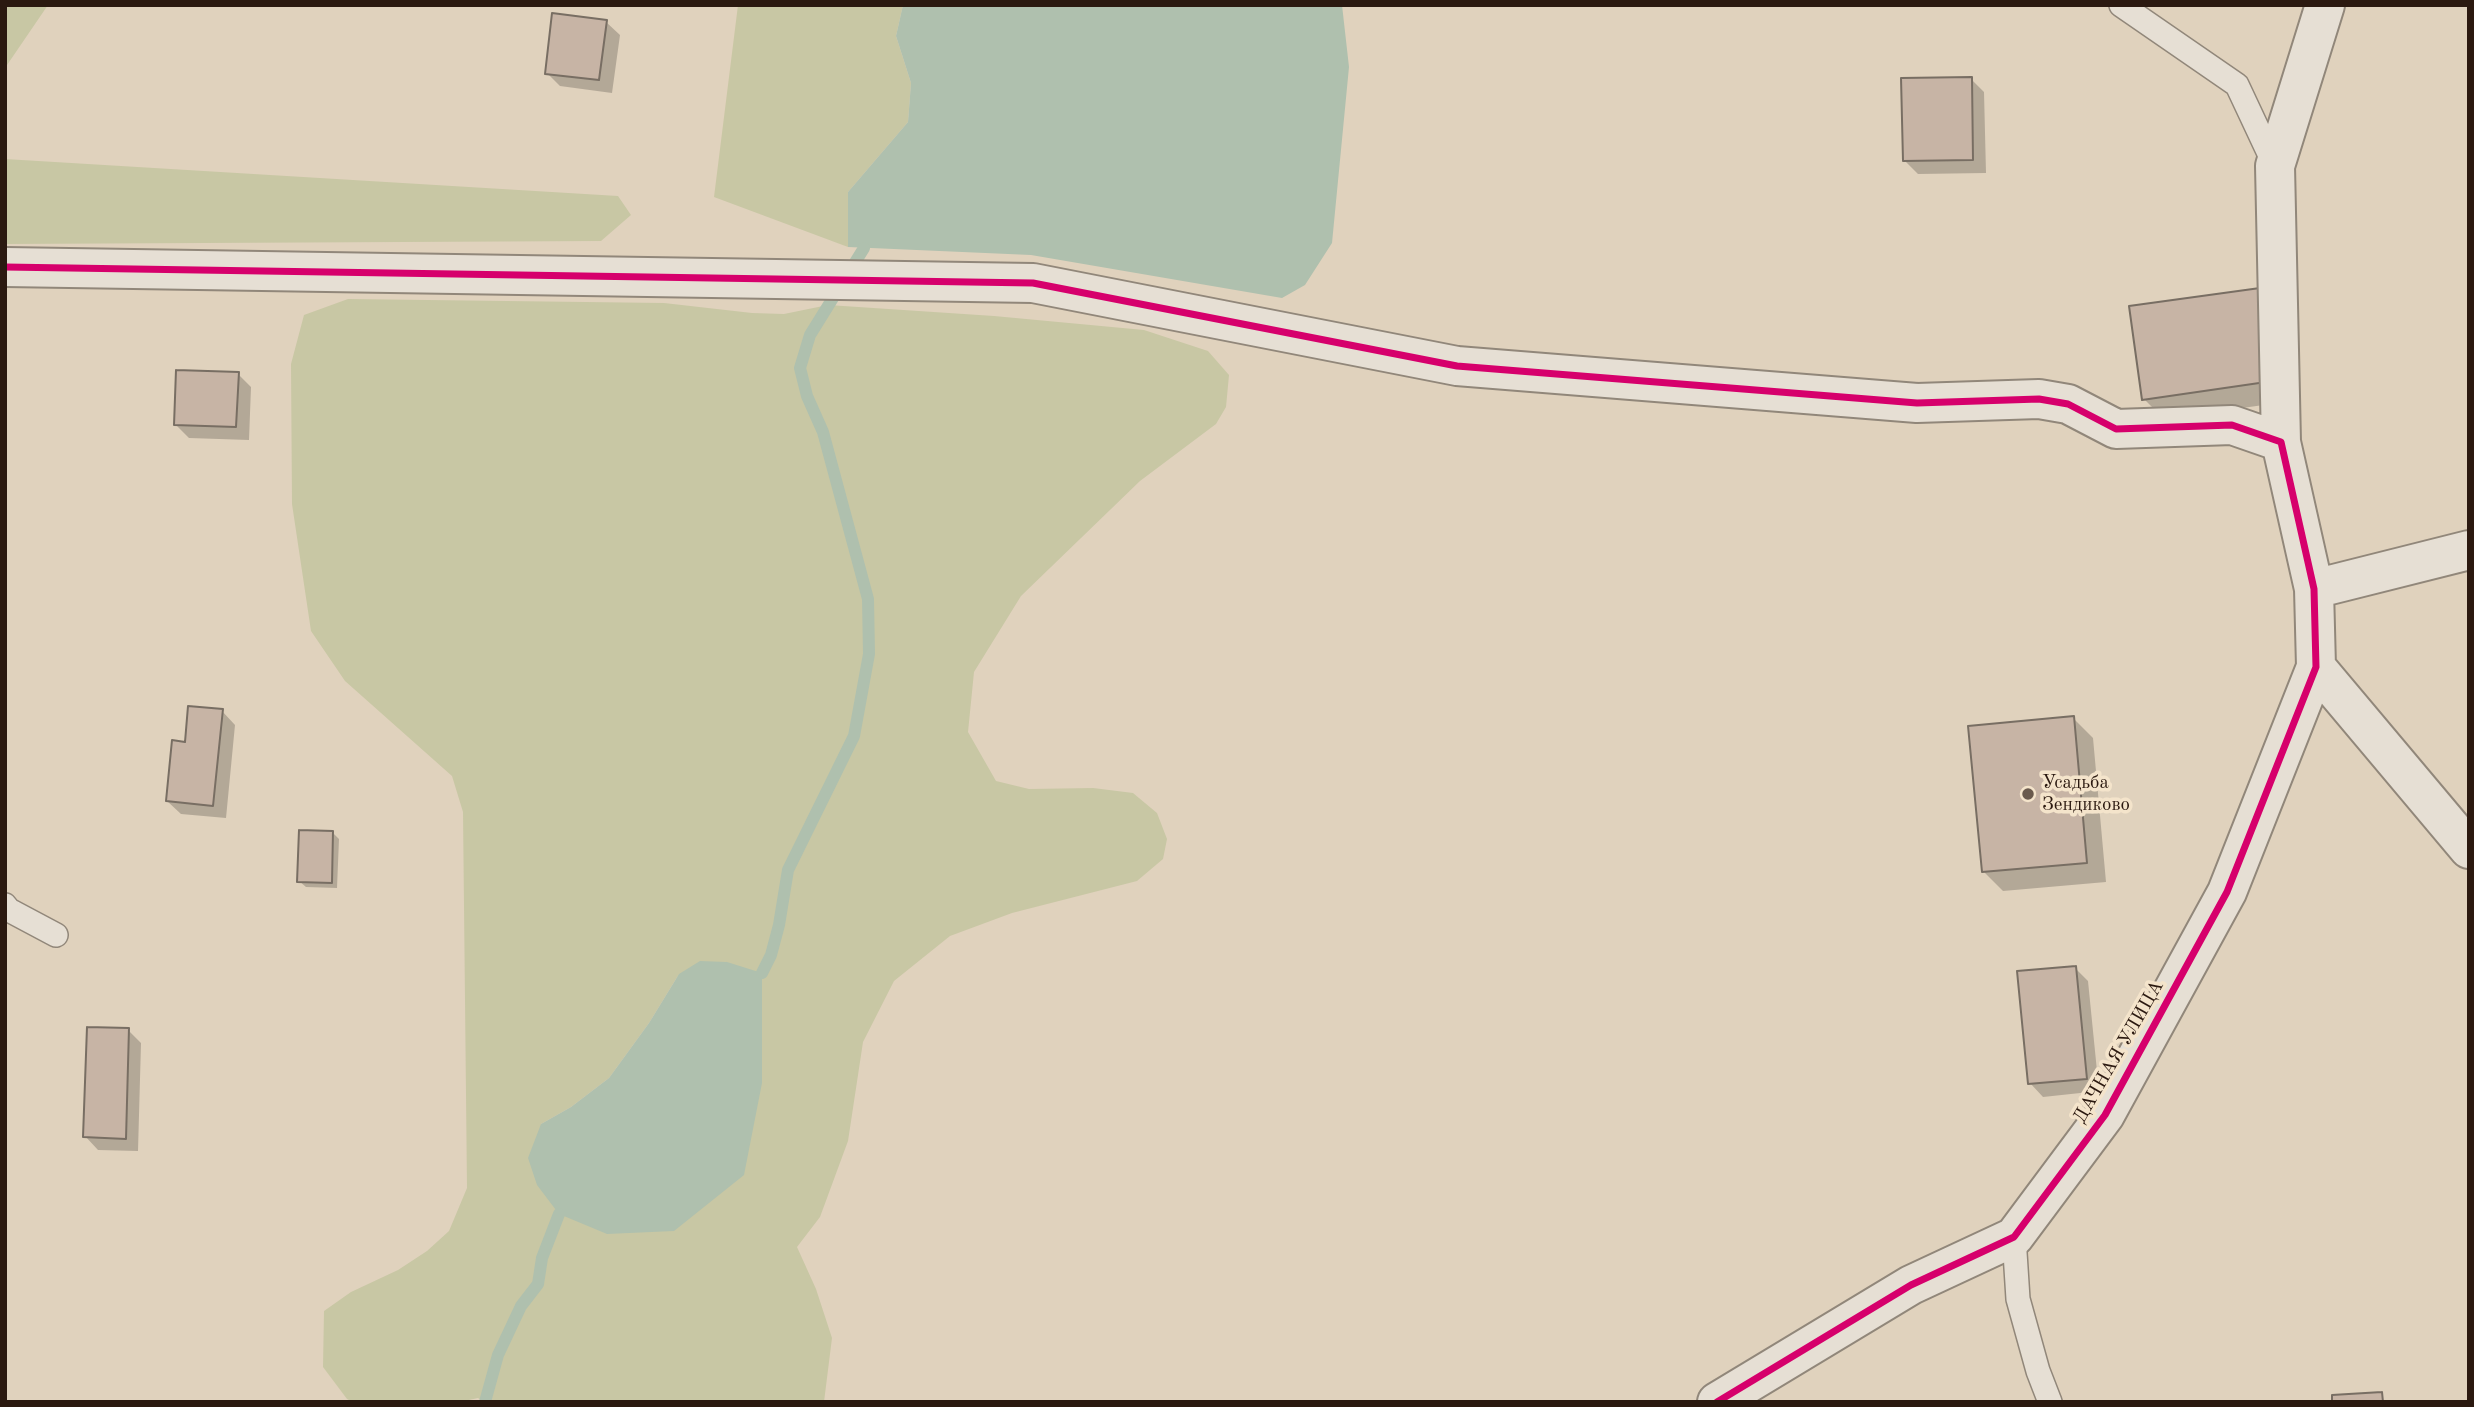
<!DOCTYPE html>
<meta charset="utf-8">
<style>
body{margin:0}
#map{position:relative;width:2474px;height:1407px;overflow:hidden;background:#e0d2bd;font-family:"Old Standard TT",serif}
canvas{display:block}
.frame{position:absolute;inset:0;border:7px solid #2b1910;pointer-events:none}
</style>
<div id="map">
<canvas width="2474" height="1407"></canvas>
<div class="frame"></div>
</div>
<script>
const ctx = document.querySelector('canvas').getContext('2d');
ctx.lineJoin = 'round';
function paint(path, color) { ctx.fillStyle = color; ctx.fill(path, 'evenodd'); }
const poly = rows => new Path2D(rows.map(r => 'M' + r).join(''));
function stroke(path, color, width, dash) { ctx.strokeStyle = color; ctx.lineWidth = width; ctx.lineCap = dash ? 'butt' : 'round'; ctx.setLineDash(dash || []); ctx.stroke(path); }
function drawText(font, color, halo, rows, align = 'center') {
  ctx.font = font + ' "Old Standard TT",serif'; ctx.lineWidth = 7; ctx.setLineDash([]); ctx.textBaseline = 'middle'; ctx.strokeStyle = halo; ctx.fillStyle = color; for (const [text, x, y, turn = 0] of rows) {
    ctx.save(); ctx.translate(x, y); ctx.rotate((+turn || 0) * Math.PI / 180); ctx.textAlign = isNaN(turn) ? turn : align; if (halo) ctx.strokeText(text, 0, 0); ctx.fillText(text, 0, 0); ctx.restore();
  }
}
paint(poly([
 [5,5,48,5,5,68],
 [738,5,903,5,896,36,911,83,908,122,848,192,848,247,714,197],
 [5,159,618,196,631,215,601,241,5,244],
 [348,299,664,303,752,313,784,314,828,305,994,316,1144,330,1208,351,1229,375,1226,407,1216,424,1140,481,1021,596,974,672,968,732,996,781,1029,789,1093,788,1133,793,1157,813,1167,839,1163,859,1137,881,1012,913,950,936,894,981,863,1042,848,1141,820,1217,797,1247,816,1289,832,1338,824,1402,484,1402,478,1398,460,1402,353,1402,347,1399,323,1367,324,1311,351,1292,398,1270,427,1251,449,1231,467,1188,463,812,452,776,345,681,311,631,292,504,291,364,304,315],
 [679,974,559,1214,541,1124,571,1107,609,1078,649,1023]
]), '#c8c7a4');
paint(poly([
 [903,5,1342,5,1349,67,1332,243,1305,285,1282,298,1031,255,848,247,848,192,908,122,911,83,896,36],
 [700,961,727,962,762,973,762,1083,744,1175,674,1231,607,1234,559,1214,537,1185,528,1158,541,1124,571,1107,609,1078,649,1023,679,974]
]), '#afc0ae');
paint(poly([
 [606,22,620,35,612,93,560,86,547,73],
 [1971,79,1984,92,1986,173,1918,174,1904,160],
 [2259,290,2292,401,2164,419,2144,399],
 [238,374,251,387,249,440,189,438,176,425],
 [222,711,235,725,226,818,181,814,167,801,186,744],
 [2073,718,2093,738,2106,882,2003,891,1983,871],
 [333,833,339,839,337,888,306,887,299,881],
 [2075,968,2088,981,2099,1091,2043,1097,2030,1083],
 [128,1030,141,1043,138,1151,98,1150,85,1136]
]), '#0003');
stroke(poly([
 [762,973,771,955,779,925,788,870,854,736,869,654,868,599,823,432,807,396,800,368,810,335,864,248],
 [485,1402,498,1355,521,1306,538,1284,542,1258,559,1214]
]), '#afc0ae', 12);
const building = poly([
 [552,13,607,20,599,80,545,74,552,13],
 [1972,77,1973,160,1903,161,1901,78,1972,77],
 [2260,288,2273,381,2142,400,2129,306,2260,288],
 [176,370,239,372,236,427,174,425,176,370],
 [188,706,223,709,213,806,166,801,172,740,185,742,188,706],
 [2074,716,2087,863,1982,872,1968,726,2074,716],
 [299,830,333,831,332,883,297,882,299,830],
 [2076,966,2087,1079,2028,1084,2017,971,2076,966],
 [87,1027,129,1028,126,1139,83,1137,87,1027],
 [2382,1392,2383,1402,2332,1402,2332,1395,2382,1392]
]);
paint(building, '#c7b4a5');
stroke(building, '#786e63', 2);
const service = poly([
 [2121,5,2237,85,2275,166],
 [5,905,9,910,56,935],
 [2014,1237,2018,1299,2038,1371,2050,1402]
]);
const minor = poly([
 [5,267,1033,283,1457,366,1917,403,2039,399,2068,404,2116,429,2232,425,2281,442,2314,589,2316,667,2227,892,2105,1115,2014,1237,1911,1285,1717,1402],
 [2281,442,2275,166,2325,5],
 [2314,589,2469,550],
 [2316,667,2469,849]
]);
stroke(service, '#91877a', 26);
stroke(minor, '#91877a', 42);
stroke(service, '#e6dfd4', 23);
stroke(minor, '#e6dfd4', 38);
stroke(poly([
 [5,267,1033,283,1457,366,1917,403,2039,399,2068,404,2116,429,2232,425,2281,442,2314,589,2316,667,2227,892,2105,1115,2014,1237,1911,1285,1717,1402]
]), '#d6006c', 7);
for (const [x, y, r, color] of [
 [2028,794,7,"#6a5a4d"]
]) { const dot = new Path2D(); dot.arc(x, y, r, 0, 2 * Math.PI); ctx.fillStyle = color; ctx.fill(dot); stroke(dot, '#f4e4cb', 2.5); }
drawText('19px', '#2b1910', '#f4e4cb', [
 ["Усадьба",2042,783],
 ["Зендиково",2042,805]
], 'left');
drawText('19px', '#2b1910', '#f4e4cb', [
 ["ДАЧНАЯ УЛИЦА",2119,1052,-60]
]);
</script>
